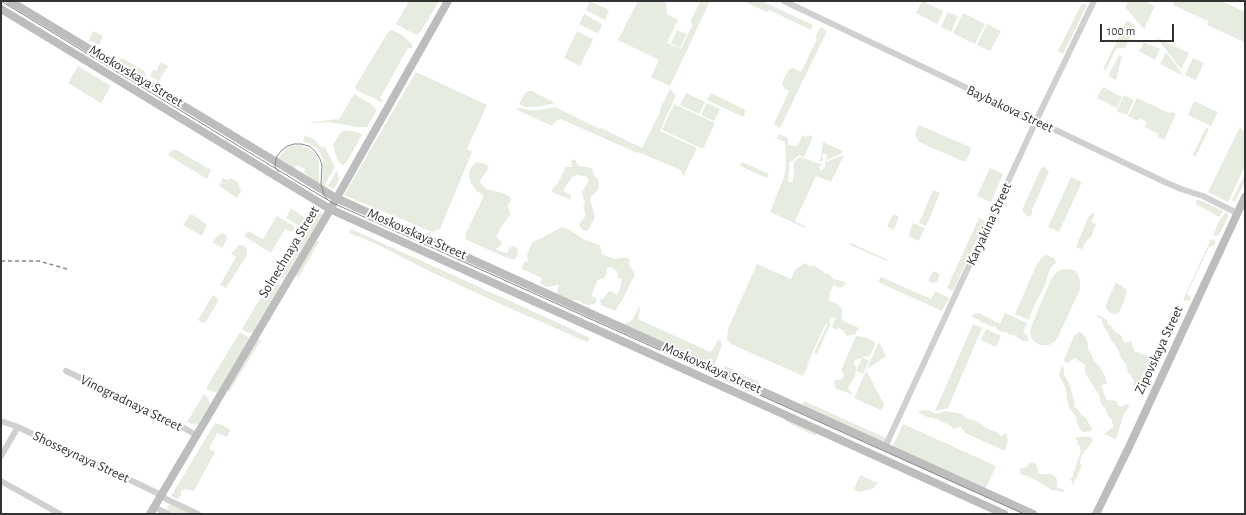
<!DOCTYPE html>
<style>
body{margin:0}
#map{position:relative;width:1246px;height:515px;overflow:hidden;background:#fff;font-family:"Alegreya Sans",sans-serif}
canvas{display:block}
.frame{position:absolute;inset:0;border:2px solid #333;pointer-events:none}
.scale{position:absolute;left:1100px;top:24px;width:74px;height:18px;box-sizing:border-box;border:2px solid #333;border-top:0;padding-left:5px;font-size:12px;line-height:14px;white-space:nowrap;color:#333;-webkit-text-stroke:3px #fff;paint-order:stroke}
</style>
<div id="map">
<canvas width="1246" height="515"></canvas>
<div class="frame"></div>
<div class="scale">100 m</div>
</div>
<script>
const g = document.querySelector('canvas').getContext('2d');
g.lineJoin = 'round';
function fillPath(path, color) { g.fillStyle = color; g.fill(path, 'evenodd'); }
const poly = rows => new Path2D(rows.map(r => 'M' + r).join(''));
function trace(path, color, width, dash) { g.strokeStyle = color; g.lineWidth = width; g.lineCap = dash ? 'butt' : 'round'; g.setLineDash(dash || []); g.stroke(path); }
function write(font, color, halo, rows, align = 'center') {
  g.font = font + ' "Alegreya Sans",sans-serif'; g.lineWidth = 4; g.setLineDash([]); g.textBaseline = 'middle'; g.strokeStyle = halo; g.fillStyle = color; for (const [text, x, y, turn = 0] of rows) {
    g.save(); g.translate(x, y); g.rotate((+turn || 0) * Math.PI / 180); g.textAlign = isNaN(turn) ? turn : align; if (halo) g.strokeText(text, 0, 0); g.fillText(text, 0, 0); g.restore();
  }
}
const green = poly([
 [409,1,439,1,421,31,416,35,396,24],
 [590,1,609,10,605,20,586,10],
 [638,1,666,1,667,14,678,20,663,51,667,43,681,49,693,24,690,22,700,1,710,1,670,86,651,77,659,60,618,40],
 [743,1,762,1,813,25,811,30,769,10,767,12],
 [922,1,943,11,937,24,916,13],
 [1128,1,1145,1,1155,6,1144,29,1125,7],
 [1175,1,1222,1,1245,12,1245,39,1244,42,1207,25,1208,21,1173,5],
 [1082,3,1087,5,1063,54,1058,51],
 [948,12,958,16,951,32,941,27],
 [963,13,985,24,975,44,953,33],
 [584,14,602,24,598,34,579,24],
 [1127,20,1136,26,1125,48,1120,48,1116,49,1106,70,1103,69],
 [987,24,1001,31,990,51,977,45],
 [820,27,827,31,780,128,774,124,789,91,784,88,782,83,789,69,793,68,801,72,817,39,815,38],
 [391,30,402,35,412,44,413,47,413,48,408,48,380,98,383,100,381,102,370,96,368,96,357,90,355,87,388,32],
 [677,30,687,34,680,48,671,43],
 [93,31,103,36,99,45,89,40],
 [577,31,593,39,580,66,564,58],
 [1156,37,1189,53,1181,69],
 [1144,42,1160,49,1155,60,1139,51],
 [1166,52,1184,76,1160,64],
 [1119,55,1122,56,1116,80,1108,76],
 [122,58,144,71,146,77,143,79,119,64,119,60],
 [1193,58,1204,63,1196,80,1185,75],
 [161,62,168,66,159,81,151,77,151,74,153,70,156,71],
 [78,66,111,86,101,103,68,83],
 [416,72,487,105,467,149,472,152,440,229,432,232,344,195],
 [1103,87,1122,97,1117,108,1097,98],
 [670,89,676,95,660,131,697,148,684,175,682,174,681,170,638,152,637,153,561,119,556,121,552,126,517,110,518,108,529,110,539,110,555,107,600,129,601,128,642,148,660,112,660,109],
 [530,91,532,91,555,103,537,107,525,107,519,104,526,92],
 [686,93,705,102,699,114,680,105],
 [711,93,746,110,743,117,707,100],
 [354,94,371,104,376,109,376,112,367,127,357,127,330,122,311,123,312,122,339,119],
 [1124,95,1134,100,1127,115,1117,111],
 [1137,98,1169,113,1170,111,1176,114,1164,140,1158,137,1159,134,1145,127,1147,122,1140,118,1138,121,1128,116],
 [1194,101,1218,112,1211,126,1188,115],
 [707,103,720,109,714,121,701,115],
 [674,104,715,123,703,149,662,130],
 [919,125,972,148,966,161,962,161,919,142,915,134],
 [1206,127,1209,129,1196,156,1193,155],
 [1240,127,1245,132,1245,166,1228,202,1208,192],
 [346,130,360,133,362,135,346,163,343,165,340,163,337,159,333,145,341,132],
 [779,134,788,138,788,144,794,146,795,145,797,146,803,135,807,137,808,135,813,137,804,157,799,155,792,161,790,161,788,182,793,182,794,162,800,157,820,164,823,163,819,167,820,170,822,170,825,168,825,162,844,155,831,182,816,176,795,221,806,227,805,228,770,212,785,174,786,162,785,142,777,139],
 [305,135,315,140,322,148,324,146,335,167,324,186,322,185,323,166,322,156,317,148,303,141],
 [823,142,842,151,841,154,825,161,827,157,827,155,826,154,823,154,822,157,824,160,820,162],
 [300,145,313,151,319,160,319,183,312,180,304,172,305,169,296,165,295,168,284,165,278,161,280,156,286,149,291,146],
 [175,149,211,170,207,179,168,155,171,151],
 [574,159,579,166,592,168,594,176,598,179,599,187,597,191,591,196,590,200,595,217,590,227,587,231,582,230,579,224,585,217,585,211,583,208,585,202,583,197,582,192,587,184,589,179,585,176,577,175,572,177,563,191,566,193,571,195,571,200,552,192,552,189,558,183,566,167,573,167,571,161],
 [479,162,486,164,489,168,479,182,482,184,486,189,503,193,510,197,511,201,507,206,511,214,502,225,496,237,501,241,502,244,498,248,496,248,497,250,507,253,509,248,514,246,517,248,518,254,515,260,505,257,465,239,466,233,482,200,483,195,477,191,471,183,469,176,470,169,474,164],
 [742,162,769,174,767,178,740,166],
 [1044,166,1049,172,1032,210,1032,214,1030,217,1027,216,1022,210,1041,168],
 [990,168,1003,174,991,202,977,196],
 [337,170,339,179,334,189,328,186],
 [1245,174,1245,181,1235,202,1232,200],
 [1071,177,1082,182,1059,232,1048,227],
 [223,178,227,180,231,178,238,182,241,191,237,198,219,186],
 [933,190,940,193,926,226,919,223],
 [1197,200,1202,201,1223,211,1219,217,1196,204],
 [313,207,321,212,322,215,320,219,285,277,282,279,278,279,275,274],
 [291,208,305,218,300,226,286,218],
 [1226,212,1229,215,1220,233,1218,236,1213,236,1220,219],
 [1092,213,1094,213,1095,215,1091,222,1096,224,1091,237,1086,241,1082,249,1076,248,1078,241,1083,230,1087,219],
 [893,214,899,217,894,229,887,227],
 [190,215,193,215,206,224,206,228,202,236,183,225],
 [277,216,295,227,292,232,285,229,271,253,244,236,248,231,263,239],
 [979,218,985,221,953,291,947,288],
 [913,223,925,228,919,241,908,236],
 [562,227,568,229,585,240,600,245,602,254,614,259,626,257,630,260,629,266,633,270,635,276,632,280,623,299,615,311,601,305,600,299,604,298,608,292,611,291,617,295,620,289,622,279,619,278,617,271,610,267,606,268,607,273,604,278,598,280,596,284,591,296,596,298,596,303,589,305,584,304,577,300,568,301,558,297,557,292,559,285,556,285,549,287,545,286,540,283,542,278,522,269,523,263,528,261,527,255,532,243],
 [351,229,565,326,590,338,587,342,507,307,429,271,374,243,349,233],
 [222,233,226,235,227,239,222,248,212,242,219,235],
 [1211,239,1215,241,1215,245,1209,247,1187,294,1191,297,1190,300,1188,301,1183,300],
 [317,240,319,242,298,278,296,275],
 [851,243,888,260,887,261,850,245],
 [239,245,243,245,247,249,247,255,226,288,220,285,236,257,231,254],
 [1046,255,1055,259,1056,263,1051,267,1044,287,1034,306,1029,320,1015,314,1036,266,1043,256],
 [805,263,810,266,813,265,823,271,824,274,829,274,833,279,846,282,844,286,840,288,834,285,830,292,829,301,838,304,842,309,842,319,845,322,859,328,855,334,847,336,844,331,839,328,837,330,832,327,836,317,832,318,828,322,831,323,817,354,814,353,828,323,825,325,807,365,808,366,803,376,731,344,727,339,728,329,757,264,791,279,795,270],
 [1062,269,1069,269,1076,271,1080,280,1080,289,1058,337,1054,342,1049,345,1040,345,1036,343,1032,339,1030,333,1031,327,1051,279,1057,272],
 [933,271,940,274,937,282,933,283,928,281],
 [881,277,931,299,935,291,949,298,942,311,878,282],
 [272,278,279,283,280,286,253,332,248,333,242,329],
 [1116,282,1127,290,1124,302,1119,313,1116,314,1110,313,1106,308,1106,304],
 [213,295,217,297,218,302,205,323,203,323,198,320],
 [639,306,640,310,638,319,710,352,714,348,718,339,721,342,722,345,714,367,624,325,627,322,628,323,633,319],
 [979,313,1000,324,1005,313,1027,323,1023,333,1027,335,1029,341,1023,341,1014,335,1008,334,1007,332,1003,332,998,330,995,326,991,327,990,325,988,325,985,323,980,322,980,320,973,318,971,315],
 [1097,315,1099,315,1108,321,1108,324,1112,327,1115,332,1122,336,1123,341,1126,343,1131,341,1135,352,1140,353,1151,358,1147,366,1138,386,1135,386,1133,385,1134,381,1131,376,1131,375,1128,372,1126,364,1121,358,1118,349,1109,337,1109,334,1103,325,1101,318,1098,317],
 [973,324,982,328,948,408,935,411],
 [986,329,1001,336,996,347,981,340],
 [240,332,248,337,249,340,218,391,215,392,210,391,206,388],
 [1078,332,1081,332,1086,338,1088,344,1088,350,1092,355,1094,361,1100,367,1105,377,1107,384,1103,384,1103,385,1101,386,1107,400,1117,401,1118,405,1122,407,1126,404,1128,404,1129,407,1127,410,1124,413,1116,439,1104,434,1114,426,1112,422,1112,419,1109,417,1106,411,1106,408,1103,407,1101,403,1099,395,1085,373,1085,365,1075,358,1068,363,1066,363,1064,361,1065,357,1074,336],
 [856,336,865,337,875,342,874,348,869,356,862,357,869,361,863,374,856,371,862,358,855,360,854,363,856,368,855,377,848,387,849,390,853,394,852,395,846,392,836,389,834,384,835,380,840,380,842,379,844,375,841,370],
 [257,340,261,340,229,392,227,391],
 [879,342,886,356,866,370,884,404,883,408,880,410,854,398],
 [1063,365,1064,371,1064,375,1069,383,1075,404,1074,406,1079,411,1080,414,1086,418,1092,429,1091,431,1083,432,1080,430,1079,426,1077,424,1076,417,1070,409,1067,400,1066,390,1061,378,1059,377,1060,370],
 [725,366,757,381,760,384,759,388,722,370],
 [204,394,208,398,210,404,198,424,195,425,187,422],
 [804,401,886,438,883,444,801,407],
 [928,410,936,414,945,411,962,414,967,419,975,420,990,430,992,430,993,431,997,432,1001,437,1004,434,1006,434,1008,440,1005,451,965,433,961,427,958,427,954,429,950,425,942,422,937,419,927,417,917,411],
 [785,419,817,433,815,436,785,421],
 [215,423,222,425,231,430,227,437,217,433,209,449,215,452,194,491,186,489,181,491,181,496,177,499,171,496],
 [903,424,996,466,985,490,892,448],
 [1076,437,1091,437,1093,440,1092,443,1085,451,1081,457,1080,463,1082,466,1073,485,1071,480,1070,479,1073,476,1073,472,1076,469,1075,467,1081,451,1080,449,1080,446,1077,444,1078,441,1076,440],
 [1030,463,1034,463,1037,465,1038,473,1040,474,1051,474,1054,476,1057,479,1057,487,1064,490,1064,492,1052,490,1034,479,1020,474,1020,469,1026,467],
 [860,475,878,483,873,488,860,492,854,489],
 [172,504,193,514,174,514,168,511,167,506]
]);
const street = poly([
 [784,1,1167,183,1181,189,1203,196,1237,213],
 [66,371,184,428,196,435],
 [1,421,18,427,151,490,161,495,166,499,198,514],
 [885,447,1036,121,1094,1],
 [1,456,18,427],
 [1,481,60,514],
 [154,507,168,514]
]);
const secondary = poly([
 [10,1,336,198,1033,514],
 [1,9,330,209,1004,514],
 [150,514,327,215,448,1],
 [1096,514,1129,447,1245,197]
]);
const tram = poly([
 [1,1,301,184,333,203,1024,514],
 [279,172,275,167,275,164,277,156,282,150,288,146,294,144,301,144,309,146,315,151,320,159,322,165,321,184,324,195,328,200]
]);
const rail = poly([
 [1,261,39,261,67,269]
]);
const streetNames = [
 ["Moskovskaya Street",136,76,31],
 ["Baybakova Street",1010,109,25],
 ["Karyakina Street",989,224,-65],
 ["Moskovskaya Street",417,234,24],
 ["Solnechnaya Street",289,252,-59],
 ["Zipovskaya Street",1159,350,-65],
 ["Moskovskaya Street",712,368,24],
 ["Vinogradnaya Street",131,403,26],
 ["Shosseynaya Street",81,457,25]
];
fillPath(green, '#e6ecdf');
trace(street, '#d0d0d0', 6);
trace(secondary, '#bdbdbd', 8);
trace(tram, '#888', 1);
trace(rail, '#888', 1.5, [4, 3]);
write('14px', '#333', '#fff', streetNames);
</script>
